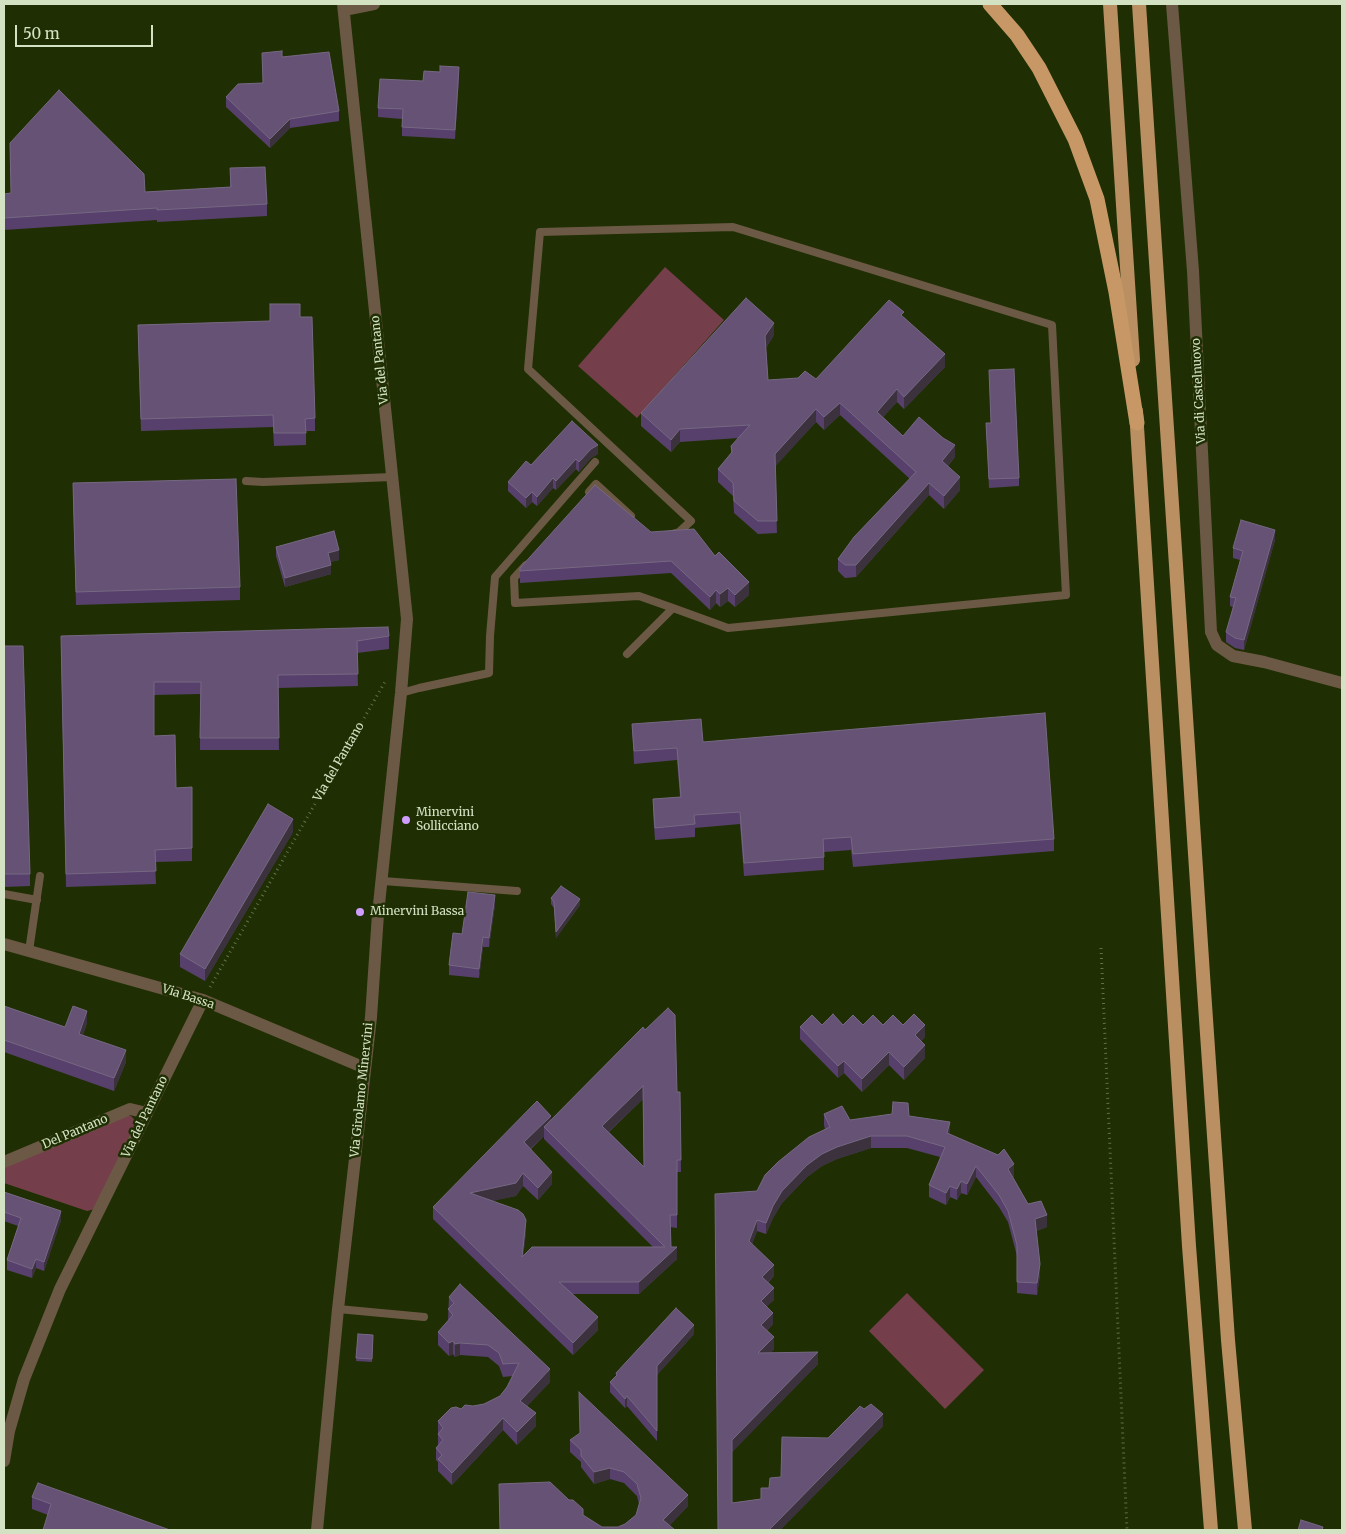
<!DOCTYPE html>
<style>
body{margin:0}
#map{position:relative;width:1346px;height:1534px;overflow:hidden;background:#1f2f03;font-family:Merriweather,serif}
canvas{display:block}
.frame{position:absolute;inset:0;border:5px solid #d4e2c4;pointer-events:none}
.scale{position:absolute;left:15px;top:25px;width:138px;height:22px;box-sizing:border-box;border:2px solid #d4e2c4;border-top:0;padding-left:6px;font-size:15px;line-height:18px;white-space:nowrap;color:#d4e2c4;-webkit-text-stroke:4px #1f2f03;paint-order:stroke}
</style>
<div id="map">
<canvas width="1346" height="1534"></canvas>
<div class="frame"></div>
<div class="scale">50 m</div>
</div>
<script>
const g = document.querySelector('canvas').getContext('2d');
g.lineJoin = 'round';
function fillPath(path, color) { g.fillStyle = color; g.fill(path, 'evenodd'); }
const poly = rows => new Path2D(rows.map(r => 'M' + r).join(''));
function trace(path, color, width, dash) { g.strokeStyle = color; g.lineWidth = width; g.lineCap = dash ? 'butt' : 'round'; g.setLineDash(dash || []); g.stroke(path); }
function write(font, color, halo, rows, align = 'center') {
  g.font = font + ' Merriweather,serif'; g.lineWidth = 5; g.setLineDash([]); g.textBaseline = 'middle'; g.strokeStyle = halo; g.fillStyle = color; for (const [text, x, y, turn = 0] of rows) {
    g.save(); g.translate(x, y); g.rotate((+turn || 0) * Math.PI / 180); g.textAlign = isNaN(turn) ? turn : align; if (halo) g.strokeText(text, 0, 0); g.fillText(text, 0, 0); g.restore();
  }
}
const green = poly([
 [665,267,724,320,637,418,578,366],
 [124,1116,131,1116,136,1121,95,1209,87,1211,4,1183,4,1167],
 [907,1293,984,1370,945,1409,869,1331]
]);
const path = poly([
 [1101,948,1127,1530],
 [210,987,386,680]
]);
const service = poly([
 [246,481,263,482,392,477],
 [589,492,596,484,631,516],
 [672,534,679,532,691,521,528,369,540,232,733,227,1052,325,1066,595,728,628,673,608],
 [526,565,514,578,515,603,639,596,673,608,627,654],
 [401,693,419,688,489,673,490,636,495,577,595,462],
 [383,881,517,891],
 [4,894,37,900],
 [29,951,40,876],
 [338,1309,424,1317]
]);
const minor = poly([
 [1172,4,1193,271,1211,632,1217,645,1233,656,1264,662,1342,683],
 [344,10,374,4],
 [4,944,203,1000,365,1068],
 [4,1162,130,1109,147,1113],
 [4,1461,9,1431,24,1379,60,1289,203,1000],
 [317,1530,338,1309,371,1017,378,914,401,693,407,619,343,4]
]);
const trunk = poly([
 [1110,4,1133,360],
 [1139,4,1204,990,1228,1340,1245,1530],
 [1136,411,1189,1246,1211,1530]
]);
const motorway = poly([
 [990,4,1017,35,1039,68,1075,139,1097,199,1116,292,1137,423]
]);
const wall = poly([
 [282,56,339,111,339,121,290,128,270,148,226,107,226,97,263,83],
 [459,77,455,139,402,136,402,119,378,117,378,108,423,81],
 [10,143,145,192,230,187,230,168,267,204,267,216,157,222,157,220,4,230,4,194,11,193],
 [300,317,315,418,315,431,306,431,306,445,274,446,273,427,141,431,138,337],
 [904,317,945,367,904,409,897,402,883,417,903,436,955,457,948,466,960,490,944,509,929,495,856,577,845,578,838,571,838,559,910,479,840,415,824,430,816,422,775,466,777,533,758,534,734,513,733,496,718,482,718,469,731,454,731,446,739,438,680,442,671,452,641,426,641,413,774,335,766,348,768,380,816,379],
 [986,423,1019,478,1019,486,989,488],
 [598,454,591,458,579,472,576,469,556,490,553,488,537,506,532,502,526,508,508,491,508,482,531,465],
 [73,496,240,587,240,600,76,605],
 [651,532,715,556,749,595,735,607,728,601,720,607,716,603,710,610,671,573,520,583,520,568],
 [1275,540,1244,650,1235,648,1226,642,1226,632,1233,607,1230,606,1230,597,1240,560,1233,558,1233,548],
 [276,547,339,560,330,562,331,574,285,587,276,556],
 [389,636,389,649,357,653,358,686,278,688,279,750,200,750,200,694,154,695,154,736,176,788,192,787,192,861,155,862,156,884,66,887,61,649],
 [4,646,30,874,30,886,4,887],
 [632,724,703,742,1054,839,1054,851,853,867,851,850,824,852,824,870,744,876,740,824,695,828,695,837,655,840,653,812,653,799,680,797,677,760,634,764],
 [293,832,205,981,180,967,180,954],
 [551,898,580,905,556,938,554,908,551,904],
 [495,905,489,947,483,947,479,978,449,975,449,965,462,934],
 [4,1006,65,1027,87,1023,83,1035,126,1062,114,1091,4,1052],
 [822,1025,903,1025,925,1037,921,1041,925,1058,904,1080,889,1065,862,1092,844,1073,838,1078,800,1039,800,1027],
 [643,1027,677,1092,680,1092,681,1172,677,1172,677,1228,670,1227,671,1247,677,1259,639,1294,572,1294,598,1330,573,1355,433,1219,433,1207,551,1120],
 [643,1099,644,1167,609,1132],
 [544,1136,544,1139,653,1247,523,1256,526,1232,491,1201,516,1196,523,1186,538,1200,552,1184,531,1149],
 [824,1114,850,1120,909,1116,950,1133,950,1135,1014,1176,1013,1177,1028,1204,1047,1227,1036,1231,1040,1275,1037,1295,1017,1293,1017,1256,1008,1222,999,1207,976,1177,967,1195,961,1193,957,1200,950,1197,946,1205,929,1197,929,1185,940,1157,907,1148,871,1148,837,1159,822,1166,807,1177,782,1203,773,1218,766,1234,757,1231,752,1244,774,1276,768,1283,774,1300,767,1306,773,1324,767,1331,774,1349,770,1353,818,1364,732,1452,732,1503,761,1499,769,1488,781,1477,828,1438,883,1426,780,1530,718,1530,757,1191,825,1129,824,1125],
 [4,1192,61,1220,44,1271,36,1268,32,1278,7,1270,7,1260,18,1226,4,1221],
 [449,1297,550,1382,527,1406,536,1426,517,1445,503,1430,452,1485,438,1471,438,1462,436,1460,436,1448,438,1446,438,1421,461,1409,484,1404,500,1396,507,1387,513,1376,503,1377,499,1366,488,1357,460,1355,455,1357,453,1354,449,1356,438,1345,438,1332,448,1321],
 [358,1334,373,1335,372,1362,356,1361],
 [694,1334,657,1375,657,1441,627,1406,625,1408,610,1392,610,1382,616,1376,616,1373],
 [570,1440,688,1506,669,1526,675,1530,500,1530,583,1515,602,1527,618,1527,625,1524,636,1515,639,1504,637,1496,624,1483,610,1479,594,1484,581,1467,581,1462,570,1452],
 [32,1497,170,1530,48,1515,32,1509]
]);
const shadedWall = poly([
 [459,67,459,77,455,139,455,130],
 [290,119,290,128,270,148,270,139],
 [774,323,774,335,765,349,765,336],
 [945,354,945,367,904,409,904,397],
 [897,389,897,402,877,424,877,412],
 [840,403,840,415,824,430,824,417],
 [816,409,816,422,775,467,775,454],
 [680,429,680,442,671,452,671,440],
 [598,445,598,454,591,458,579,472,579,462,591,449],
 [955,445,955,457,942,473,942,461],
 [576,459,576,469,556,490,556,481],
 [960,477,960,490,944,509,944,496],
 [553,478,553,488,537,506,537,497],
 [929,483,929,495,856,577,856,565],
 [532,492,532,502,526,508,526,498],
 [1275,530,1275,540,1244,650,1244,640],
 [339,550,339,560,328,563,328,553],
 [331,565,331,574,285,587,285,578],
 [749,582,749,595,735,607,735,595],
 [728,588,728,601,720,607,720,594],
 [716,590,716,603,710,610,710,597],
 [293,819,293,832,205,981,205,969],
 [495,895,495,905,489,947,489,938],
 [580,899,580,905,556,938,556,932],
 [483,937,483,947,479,978,479,969],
 [87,1011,87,1023,79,1046,79,1034],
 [925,1025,925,1037,915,1047,915,1035],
 [925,1045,925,1058,904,1080,904,1067],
 [126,1050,126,1062,114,1091,114,1078],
 [889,1052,889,1065,862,1092,862,1079],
 [844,1061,844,1073,838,1078,838,1066],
 [643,1086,643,1099,602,1138,602,1126],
 [551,1116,551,1129,544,1127,544,1136,524,1154,524,1142],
 [950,1122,950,1133,947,1145,947,1133],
 [871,1136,871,1148,837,1159,822,1166,807,1177,782,1203,773,1218,766,1234,766,1223,773,1206,782,1191,807,1165,822,1154,837,1147],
 [1014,1164,1014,1176,1008,1181,1008,1169],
 [976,1166,976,1177,967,1195,967,1184],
 [552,1172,552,1184,538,1200,538,1188],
 [523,1173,523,1186,516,1196,470,1206,470,1193],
 [961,1181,961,1193,957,1200,957,1189],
 [950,1186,950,1197,946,1205,946,1193],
 [61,1211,61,1220,44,1271,44,1262],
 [1047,1215,1047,1227,1035,1231,1035,1219],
 [526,1220,526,1232,522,1269,522,1257],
 [757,1220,757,1231,749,1252,749,1241],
 [677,1247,677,1259,639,1294,639,1282],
 [36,1259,36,1268,32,1278,32,1269],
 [1040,1264,1040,1275,1037,1295,1037,1283],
 [774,1265,774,1276,762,1288,762,1277],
 [774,1288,774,1300,761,1312,761,1301],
 [773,1313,773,1324,761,1337,761,1325],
 [598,1317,598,1330,573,1355,573,1343],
 [694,1325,694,1334,657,1375,657,1441,657,1366],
 [774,1337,774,1349,758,1365,758,1353],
 [453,1341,453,1354,449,1356,449,1343],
 [460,1343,460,1355,455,1357,455,1344],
 [818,1352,818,1364,732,1452,732,1440],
 [550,1369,550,1382,520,1414,520,1401],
 [627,1396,627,1406,625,1408,625,1399],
 [536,1413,536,1426,517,1445,517,1432],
 [883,1414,883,1426,780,1530,769,1530],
 [503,1418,503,1430,452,1485,452,1473],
 [610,1468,610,1479,594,1484,594,1472],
 [688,1495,688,1506,665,1530,663,1520]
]);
const building = poly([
 [282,51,282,57,329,52,339,111,290,119,270,139,226,97,238,84,263,83,262,53,282,51],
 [440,66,459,67,455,130,402,127,403,109,378,108,380,79,423,81,424,71,440,72,440,66],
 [59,90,144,174,145,192,231,187,230,168,265,167,267,204,157,210,157,208,4,218,4,194,11,193,10,143,59,90],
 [746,298,774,323,765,336,768,380,798,378,805,371,816,379,889,300,904,312,901,315,945,354,904,397,897,389,877,412,903,436,919,417,943,438,955,445,942,461,960,477,944,496,929,483,856,565,845,565,838,559,854,537,916,472,840,403,824,417,816,409,775,454,777,521,758,521,734,501,733,483,718,469,732,452,731,446,750,425,680,429,671,440,641,413,746,298],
 [270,304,300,304,300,317,312,317,315,418,305,419,306,433,274,433,273,415,141,419,138,325,270,321,270,304],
 [1014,369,1019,478,989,479,986,423,991,423,989,370,1014,369],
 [572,421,598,445,591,449,579,462,576,459,556,481,553,478,537,497,532,492,526,498,508,482,526,461,531,465,572,421],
 [236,479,240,587,76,592,73,483,236,479],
 [595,485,651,532,694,529,715,556,719,552,749,582,735,595,728,588,720,594,716,590,710,597,671,561,520,571,520,568,595,485],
 [1241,520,1275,530,1244,640,1235,638,1226,632,1236,598,1230,597,1243,551,1233,548,1241,520],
 [334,531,339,550,328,553,331,565,285,578,276,547,334,531],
 [388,627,389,636,357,641,358,674,278,675,279,738,200,738,201,682,154,682,154,736,175,735,176,788,192,787,192,848,155,850,156,871,66,874,61,636,388,627],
 [4,646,23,646,30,874,4,874,4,646],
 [1045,713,1054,839,853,854,851,837,823,839,824,857,744,863,740,812,694,815,695,824,655,828,653,799,681,797,677,748,634,751,632,724,701,719,703,742,1045,713],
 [268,804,293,819,205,969,180,954,268,804],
 [561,886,580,899,556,932,554,902,551,898,561,886],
 [468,892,495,895,489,938,483,937,479,969,449,965,453,933,462,934,468,892],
 [4,1006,65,1027,73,1006,87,1011,79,1034,126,1050,114,1078,4,1040,4,1006],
 [668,1008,675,1015,677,1092,680,1092,681,1160,677,1160,677,1215,670,1215,671,1247,677,1247,639,1282,559,1282,598,1317,573,1343,433,1207,537,1101,551,1116,524,1142,552,1172,538,1188,523,1173,516,1183,470,1193,518,1210,523,1214,526,1220,522,1257,532,1247,665,1247,544,1127,643,1027,645,1030,668,1008],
 [643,1086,644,1167,602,1126,643,1086],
 [833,1014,843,1025,853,1015,863,1025,873,1015,883,1025,893,1015,903,1025,914,1014,925,1025,915,1035,925,1045,904,1067,889,1052,862,1079,844,1061,838,1066,800,1027,812,1015,822,1025,833,1014],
 [893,1102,908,1103,909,1116,950,1122,947,1133,998,1155,1004,1149,1014,1164,1008,1169,1028,1204,1041,1201,1047,1215,1035,1219,1040,1264,1037,1283,1017,1282,1017,1245,1008,1211,999,1195,976,1166,967,1184,961,1181,957,1189,950,1186,946,1193,929,1185,945,1147,907,1136,871,1136,837,1147,822,1154,807,1165,782,1191,773,1206,766,1223,757,1220,749,1241,774,1265,762,1277,774,1288,761,1301,773,1313,761,1325,774,1337,758,1353,818,1352,732,1440,732,1503,761,1499,761,1488,769,1488,770,1478,781,1477,782,1437,828,1438,860,1406,864,1409,871,1404,883,1414,769,1530,718,1530,715,1194,757,1191,765,1175,778,1162,809,1137,830,1127,824,1114,842,1106,850,1120,892,1114,893,1102],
 [4,1192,61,1211,44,1262,36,1259,32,1269,7,1260,21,1218,4,1212,4,1192],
 [460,1284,550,1369,520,1401,536,1413,517,1432,503,1418,452,1473,438,1459,442,1455,436,1448,443,1440,438,1434,443,1428,438,1421,451,1408,456,1407,461,1409,465,1405,473,1406,484,1404,500,1396,507,1387,519,1363,503,1364,499,1353,488,1345,460,1343,455,1344,453,1341,449,1343,438,1332,453,1315,448,1309,454,1303,449,1297,460,1284],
 [676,1308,694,1325,657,1366,657,1431,627,1396,625,1399,610,1382,617,1375,616,1373,676,1308],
 [358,1334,373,1335,372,1359,356,1358,358,1334],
 [579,1392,688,1495,663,1520,675,1530,500,1530,499,1484,550,1482,569,1500,573,1500,583,1509,583,1515,602,1527,618,1527,625,1524,636,1515,641,1498,637,1484,624,1472,610,1468,594,1472,581,1456,581,1450,570,1440,580,1433,579,1392],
 [38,1483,170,1530,43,1530,51,1504,32,1497,38,1483],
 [1301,1520,1323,1527,1322,1530,1298,1530,1301,1520]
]);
const markers = [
 [406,820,5,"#d09dfe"],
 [360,912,5,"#d09dfe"]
];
const streetNames = [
 ["Via del Pantano",380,360,-96],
 ["Via di Castelnuovo",1199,391,-93],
 ["Via del Pantano",339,762,-60],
 ["Via Bassa",188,997,18],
 ["Via Girolamo Minervini",362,1090,-84],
 ["Via del Pantano",145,1117,-64],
 ["Del Pantano",75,1132,-23]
];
const poiNames = [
 ["Minervini",416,813],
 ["Sollicciano",416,827],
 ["Minervini Bassa",370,912]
];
fillPath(green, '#743f4a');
trace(path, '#62714a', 3, [1, 4]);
trace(service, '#6c5945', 8);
trace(minor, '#6c5945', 12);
trace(trunk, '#ba8f62', 14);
trace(motorway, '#c79866', 15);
fillPath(wall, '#57406c');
fillPath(shadedWall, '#3b323e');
fillPath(building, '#655275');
trace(building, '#766882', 1);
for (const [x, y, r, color] of markers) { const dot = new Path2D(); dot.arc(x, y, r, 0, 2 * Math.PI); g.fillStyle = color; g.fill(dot); trace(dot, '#1f2f03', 2); }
write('12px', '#d4e2c4', '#1f2f03', streetNames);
write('12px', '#d4e2c4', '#1f2f03', poiNames, 'left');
</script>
